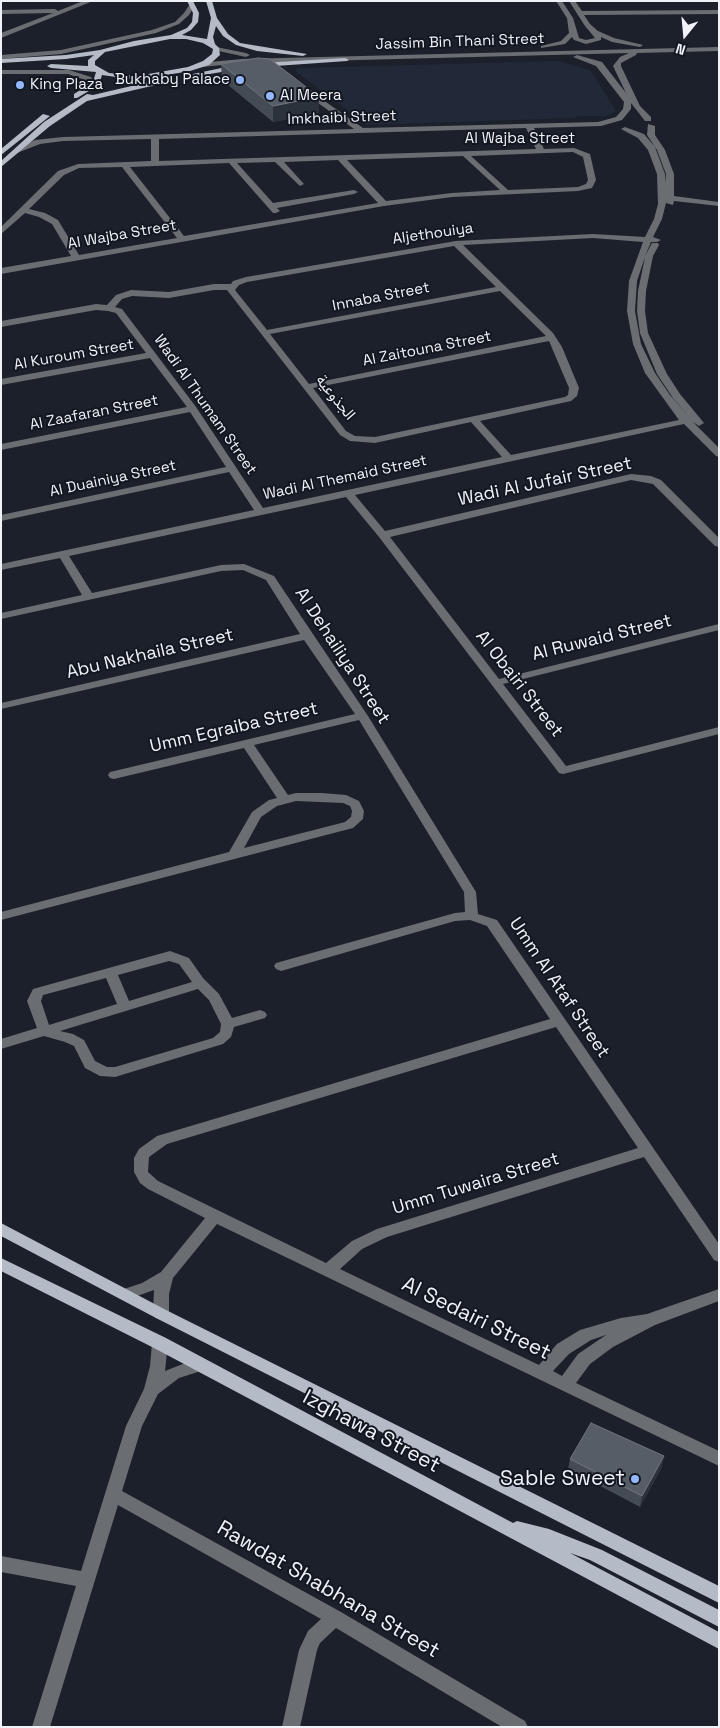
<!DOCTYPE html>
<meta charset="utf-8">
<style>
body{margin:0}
#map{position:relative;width:720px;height:1728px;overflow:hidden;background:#1b202a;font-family:"Space Grotesk",sans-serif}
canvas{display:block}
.frame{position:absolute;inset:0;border:2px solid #eff2f9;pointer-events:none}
.north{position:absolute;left:660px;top:10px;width:50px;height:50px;-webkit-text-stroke:4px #121720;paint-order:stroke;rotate:197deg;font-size:14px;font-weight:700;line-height:20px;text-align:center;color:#eff2f9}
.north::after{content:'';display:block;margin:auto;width:18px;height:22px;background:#eff2f9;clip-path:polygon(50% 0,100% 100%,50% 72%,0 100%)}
</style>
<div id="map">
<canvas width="720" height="1728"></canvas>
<div class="frame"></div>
<div class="north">N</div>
</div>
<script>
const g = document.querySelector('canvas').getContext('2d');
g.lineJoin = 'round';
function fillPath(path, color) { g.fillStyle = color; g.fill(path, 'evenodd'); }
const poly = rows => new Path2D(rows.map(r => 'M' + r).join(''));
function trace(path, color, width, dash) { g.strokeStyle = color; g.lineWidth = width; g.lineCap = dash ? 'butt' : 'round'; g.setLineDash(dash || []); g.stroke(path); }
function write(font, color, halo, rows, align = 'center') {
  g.font = font + ' "Space Grotesk","Noto Sans Arabic",sans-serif'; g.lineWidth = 4; g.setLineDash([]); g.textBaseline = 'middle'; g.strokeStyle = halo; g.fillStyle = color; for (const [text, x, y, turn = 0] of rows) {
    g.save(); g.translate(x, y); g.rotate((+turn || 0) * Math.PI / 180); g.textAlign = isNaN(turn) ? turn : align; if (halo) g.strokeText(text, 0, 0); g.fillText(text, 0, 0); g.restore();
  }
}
const built = poly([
 [559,61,590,70,616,111,606,116,579,116,574,118,367,125,295,71,298,68]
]);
const minor = poly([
 [83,1,93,1,1,38,1,33,53,13,1,14,1,10,55,9,58,11,83,1],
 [556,1,562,1,573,18,579,38,586,40,595,38,585,26,569,1,575,1,582,11,719,10,719,14,584,15,590,24,598,31,614,38,643,45,640,47,612,42,601,37,601,40,586,44,574,40,572,37,565,44,541,48,541,46,561,41,569,33,567,18,556,1],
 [190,4,195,5,189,15,179,24,156,33,61,54,1,59,1,55,61,50,152,30,175,22,184,13,190,4],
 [216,47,246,53,250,55,246,57,214,50,214,48,216,47],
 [719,47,719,51,637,53,636,55,621,63,621,66,640,106,651,117,651,121,645,121,631,103,631,109,622,120,601,126,534,128,544,149,574,148,590,154,596,180,592,188,578,191,452,197,384,206,1,274,1,268,71,256,52,224,39,217,25,213,1,234,1,227,58,171,78,164,151,161,151,139,63,141,40,144,17,153,13,151,35,140,63,137,354,129,303,92,303,88,306,88,363,128,598,122,616,117,623,109,624,102,596,66,573,57,577,55,602,62,626,93,613,66,620,57,629,53,242,63,202,67,199,67,199,63,242,59,719,47],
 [526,128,536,149,159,161,159,139,526,128],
 [573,152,583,157,588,180,586,184,578,187,508,190,471,156,573,152],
 [463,156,500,190,452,193,386,201,347,160,463,156],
 [338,160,378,203,184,236,130,167,229,163,273,213,276,213,280,211,277,208,354,194,358,192,354,190,273,203,237,163,275,162,300,186,304,184,284,162,338,160],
 [122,167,177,238,79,255,58,220,45,213,29,209,64,175,79,168,122,167],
 [1,70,69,70,91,77,96,87,89,89,85,80,68,74,1,74,1,70],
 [648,124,655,126,655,135,665,150,674,174,674,196,719,202,719,206,674,201,673,205,666,203,662,219,653,237,661,240,657,242,651,242,645,256,652,243,658,243,659,245,653,256,646,291,645,311,648,333,667,374,680,394,704,423,699,426,693,422,719,448,719,457,716,456,684,424,355,495,385,531,631,474,651,476,661,480,719,538,719,547,715,546,653,484,631,480,390,537,499,679,719,624,719,630,503,684,566,766,719,727,719,734,563,774,559,773,379,537,346,497,69,556,92,593,221,565,244,564,274,576,368,716,476,892,478,914,497,920,719,1244,719,1262,714,1260,644,1157,387,1237,362,1249,340,1269,539,1365,557,1344,580,1330,621,1318,647,1314,719,1289,719,1301,655,1325,613,1347,590,1364,576,1383,719,1451,719,1466,217,1224,173,1278,169,1294,169,1314,166,1318,161,1320,156,1318,153,1314,154,1290,126,1300,121,1298,118,1294,121,1290,142,1283,161,1272,205,1218,148,1189,140,1183,134,1172,134,1158,139,1149,157,1136,550,1019,487,926,470,920,455,921,281,971,276,969,274,966,276,963,455,913,465,912,464,892,359,720,254,745,288,795,296,793,322,793,346,795,359,801,364,811,363,819,353,828,1,920,1,912,229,852,252,812,269,800,277,798,244,748,114,779,110,778,108,775,110,772,355,714,304,640,1,709,1,703,300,634,266,580,243,570,221,571,1,619,1,613,82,595,60,558,1,570,1,564,254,510,229,472,1,521,1,515,226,467,190,412,1,450,1,444,187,407,150,358,1,385,1,379,146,353,116,313,108,311,96,310,1,327,1,321,96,304,107,305,116,295,131,290,169,292,214,284,231,284,233,281,246,277,456,241,593,234,645,237,654,219,658,204,657,174,648,150,638,138,621,129,625,127,644,134,655,147,665,174,666,183,666,174,657,150,647,135,648,124],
 [593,238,643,242,629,281,627,311,633,344,645,373,679,420,511,455,480,421,571,401,577,396,579,388,562,347,553,333,463,245,593,238],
 [454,246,496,287,267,330,235,290,239,285,247,282,454,246],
 [645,257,638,291,637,311,640,333,657,374,673,398,689,417,670,395,655,373,641,344,635,311,637,281,645,257],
 [214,290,227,290,340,435,350,441,375,443,471,422,502,457,263,508,196,407,122,309,115,307,122,299,132,296,169,298,214,290],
 [500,291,546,336,309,384,270,334,500,291],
 [549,341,569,388,568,395,565,397,375,437,355,436,346,431,313,388,549,341],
 [296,801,343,803,350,806,352,811,351,817,345,822,244,848,261,817,277,806,296,801],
 [556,1027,638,1148,377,1229,352,1241,326,1263,158,1181,148,1172,149,1157,167,1144,556,1027],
 [606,1335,578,1354,562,1376,553,1371,569,1354,591,1340,606,1335],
 [170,951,189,958,203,978,219,994,232,1018,260,1010,265,1012,267,1015,265,1018,234,1027,231,1037,223,1044,115,1077,100,1076,85,1068,74,1046,65,1042,44,1036,1,1049,1,1039,37,1028,27,1001,33,989,170,951],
 [169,961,179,964,192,982,129,1001,118,975,169,961],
 [106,978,117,1004,49,1025,41,1001,43,995,106,978],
 [198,989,209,1000,221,1024,220,1032,213,1038,115,1067,107,1067,95,1061,84,1040,73,1034,60,1031,198,989],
 [160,1337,166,1338,168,1343,165,1371,198,1358,204,1360,206,1365,204,1370,179,1378,158,1394,142,1426,122,1491,341,1612,525,1721,528,1727,502,1727,336,1628,320,1643,317,1650,300,1727,282,1727,299,1650,308,1631,321,1619,118,1505,50,1727,32,1727,76,1586,1,1572,1,1556,81,1571,126,1426,144,1389,150,1366,152,1343,154,1338,160,1337]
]);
const major = poly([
 [187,1,193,1,199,13,198,22,191,30,182,35,207,39,211,18,206,1,212,1,217,18,228,34,240,43,307,54,303,56,257,51,236,45,223,36,216,26,213,37,215,44,219,48,220,55,209,65,190,71,137,80,102,75,99,85,77,98,74,98,74,94,93,82,96,72,51,68,47,66,51,64,88,66,88,60,94,55,66,59,1,63,1,59,66,55,100,50,134,41,171,35,187,28,192,22,193,13,187,1],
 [170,39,186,39,203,43,213,49,212,54,203,61,188,67,137,76,109,73,95,65,95,61,105,52,170,39],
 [345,58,349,60,347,61,261,67,257,65,261,63,345,58],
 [236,65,239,65,239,69,192,77,188,75,236,65],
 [153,81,156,81,156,85,87,101,50,126,1,167,1,161,44,122,87,94,93,95,153,81],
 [43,114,50,116,1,155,1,149,43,114],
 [1,1223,166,1310,719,1586,719,1603,156,1318,1,1236,1,1223],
 [1,1258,166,1338,513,1523,517,1521,549,1529,602,1550,719,1610,719,1627,590,1560,570,1553,719,1632,719,1649,154,1348,1,1271,1,1258]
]);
const wall = poly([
 [221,64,319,97,319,113,273,122,222,80],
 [570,1459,662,1467,640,1507,568,1469]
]);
const shadedWall = poly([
 [319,97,319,113,273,122,273,106],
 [664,1456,662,1467,640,1507,642,1496]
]);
const building = poly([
 [258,58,270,59,319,97,273,106,221,64,258,58],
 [591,1423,664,1456,642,1496,570,1459,591,1423]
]);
const markers = [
 [240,80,5,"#94b7fd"],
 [20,85,5,"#94b7fd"],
 [270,96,5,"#94b7fd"],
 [635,1479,5,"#94b7fd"]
];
const farStreetnames = [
 ["Jassim Bin Thani Street",460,42,-2],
 ["Imkhaibi Street",342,118,-2],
 ["Al Wajba Street",520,139],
 ["Aljethouiya",433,234,-8],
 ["Al Wajba Street",122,235,-10],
 ["Innaba Street",381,297,-11],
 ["Al Zaitouna Street",427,349,-11],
 ["Al Kuroum Street",74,355,-10],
 ["الجذوعية",335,398,51],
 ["Wadi Al Thumam Street",205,405,55],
 ["Al Zaafaran Street",94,413,-11],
 ["Wadi Al Themaid Street",345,478,-12],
 ["Al Duainiya Street",113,479,-12]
];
const farPoinames = [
 ["Bukhaby Palace",230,80,"right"],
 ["King Plaza",30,85],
 ["Al Meera",280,96]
];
const streetNames = [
 ["Wadi Al Jufair Street",545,482,-12],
 ["Al Ruwaid Street",602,638,-14],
 ["Abu Nakhaila Street",150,654,-13],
 ["Al Dehailiya Street",342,656,57],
 ["Al Obairi Street",519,684,52],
 ["Umm Egraiba Street",234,728,-13],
 ["Umm Al Ataf Street",559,988,56],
 ["Umm Tuwaira Street",476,1184,-17]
];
const nearStreetnames = [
 ["Al Sedairi Street",476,1319,26],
 ["Izghawa Street",371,1432,28],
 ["Rawdat Shabhana Street",328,1590,30]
];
const nearPoinames = [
 ["Sable Sweet",625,1479]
];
fillPath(built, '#212938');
fillPath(minor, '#6a6d72');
fillPath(major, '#b5bbc6');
fillPath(wall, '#454b54');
fillPath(shadedWall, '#2c323c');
fillPath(building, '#575d66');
trace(building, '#6f747d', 1);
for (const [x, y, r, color] of markers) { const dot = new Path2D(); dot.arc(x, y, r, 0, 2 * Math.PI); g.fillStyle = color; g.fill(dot); trace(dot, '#121720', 2); }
write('15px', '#eff2f9', '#121720', farStreetnames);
write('15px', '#eff2f9', '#121720', farPoinames, 'left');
write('18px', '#eff2f9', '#121720', streetNames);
write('21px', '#eff2f9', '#121720', nearStreetnames);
write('21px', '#eff2f9', '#121720', nearPoinames, 'right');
</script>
